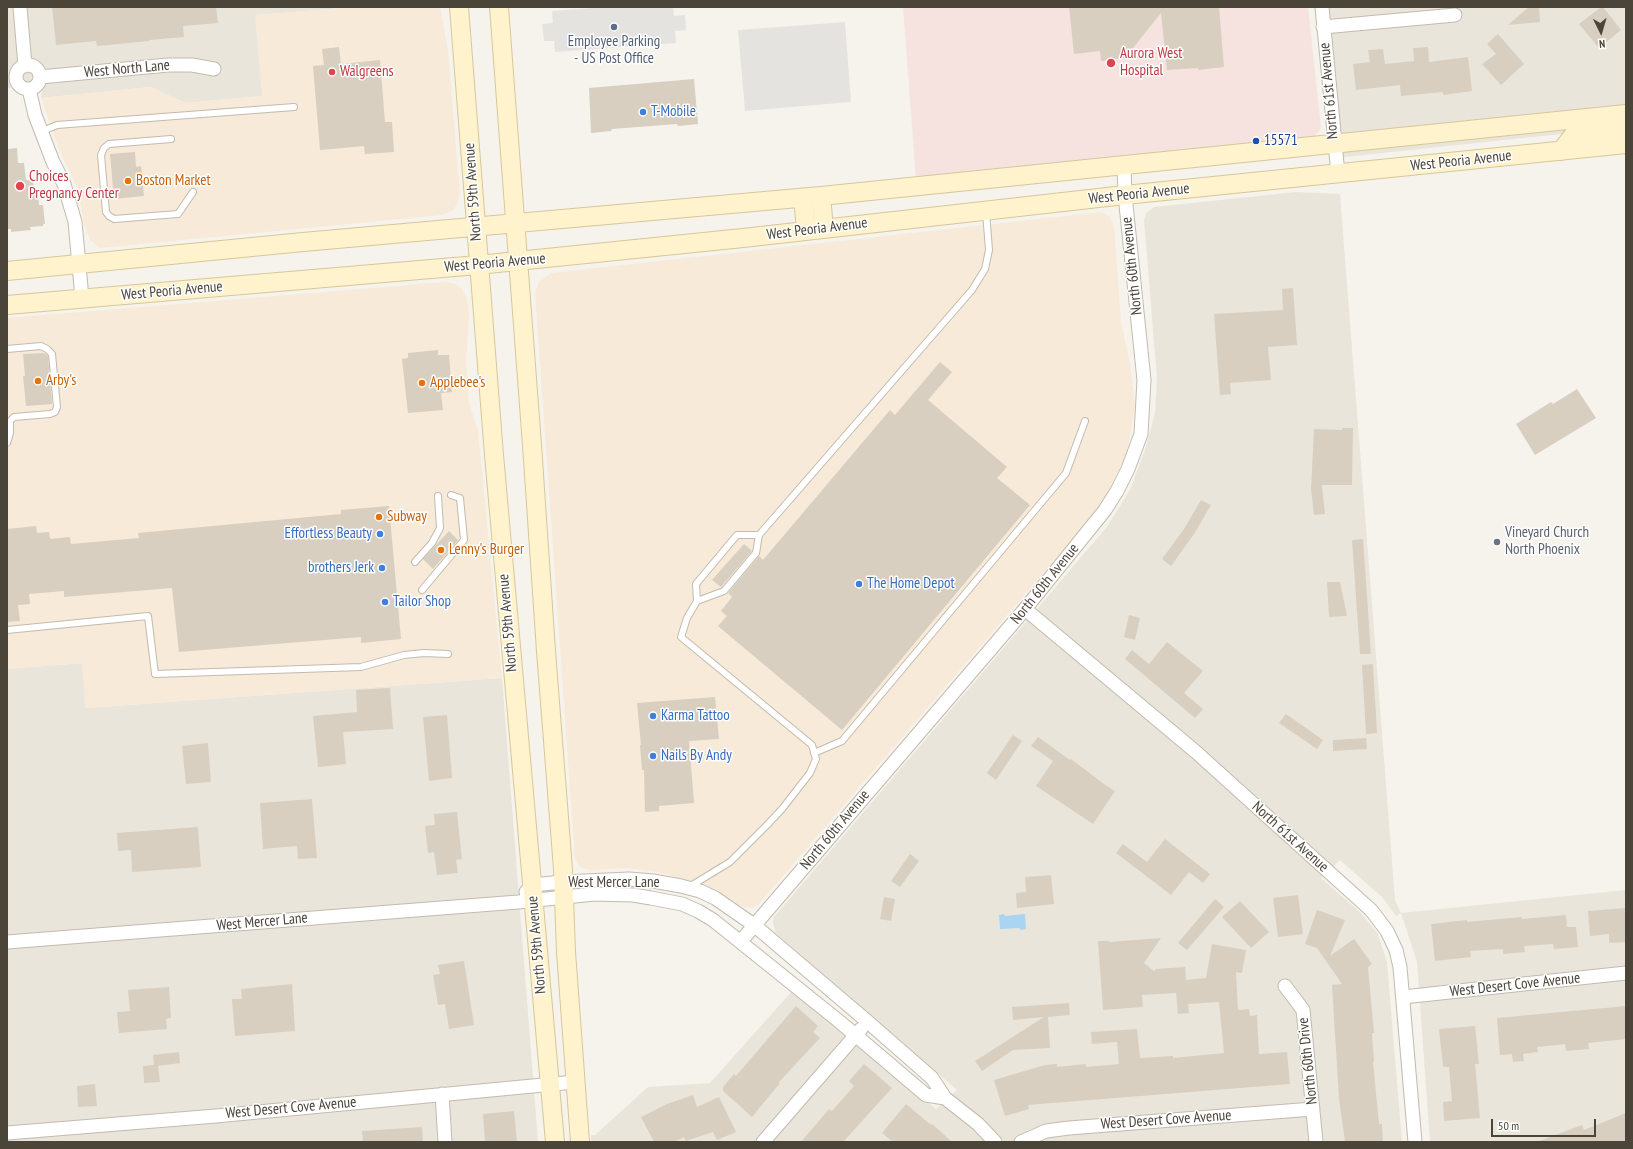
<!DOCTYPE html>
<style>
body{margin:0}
#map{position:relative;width:1633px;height:1149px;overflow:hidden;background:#f6f3ec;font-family:"PT Sans Narrow",sans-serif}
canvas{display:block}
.frame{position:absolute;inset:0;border:8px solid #4b4439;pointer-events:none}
.north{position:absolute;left:1581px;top:12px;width:40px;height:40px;-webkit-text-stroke:3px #fff;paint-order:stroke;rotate:175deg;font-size:11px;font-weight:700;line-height:16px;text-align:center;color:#4b4439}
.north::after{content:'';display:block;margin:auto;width:14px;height:18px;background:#4b4439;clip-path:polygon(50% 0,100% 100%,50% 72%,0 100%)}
.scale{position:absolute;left:1491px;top:1119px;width:105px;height:18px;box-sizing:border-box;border:2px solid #4b4439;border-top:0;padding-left:5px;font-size:12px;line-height:14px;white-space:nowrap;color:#4b4439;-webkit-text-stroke:3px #fff;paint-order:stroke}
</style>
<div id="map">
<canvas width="1633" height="1149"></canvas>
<div class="frame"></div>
<div class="north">N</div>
<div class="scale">50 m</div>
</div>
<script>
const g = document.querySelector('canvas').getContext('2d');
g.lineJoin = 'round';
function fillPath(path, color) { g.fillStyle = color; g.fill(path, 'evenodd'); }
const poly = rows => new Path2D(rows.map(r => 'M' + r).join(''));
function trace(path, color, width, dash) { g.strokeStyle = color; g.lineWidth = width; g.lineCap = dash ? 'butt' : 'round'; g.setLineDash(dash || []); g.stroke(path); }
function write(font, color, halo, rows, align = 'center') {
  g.font = font + ' "PT Sans Narrow",sans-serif'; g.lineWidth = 3; g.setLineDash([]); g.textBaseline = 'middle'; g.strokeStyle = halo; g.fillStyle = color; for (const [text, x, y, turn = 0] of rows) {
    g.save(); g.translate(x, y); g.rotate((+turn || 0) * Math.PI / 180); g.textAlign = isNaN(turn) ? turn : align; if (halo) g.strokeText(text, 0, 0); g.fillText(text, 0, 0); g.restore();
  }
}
const residential = poly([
 [7,7,354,7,256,15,263,96,185,103,151,87,41,98,43,85,7,88],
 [1322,7,1626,7,1626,127,1336,158],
 [1296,192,1340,194,1395,900,1401,913,1626,890,1626,1142,1430,1142,1417,962,1401,913,1396,916,1382,897,1340,860,1321,878,1360,912,1378,934,1387,962,1402,1142,591,1142,591,1135,595,1135,648,1087,710,1083,792,991,936,1109,957,1090,779,936,775,932,773,922,774,917,1106,528,1130,490,1145,450,1155,413,1157,379,1144,220,1146,213,1154,207],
 [83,663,86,708,502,678,538,1142,7,1142,7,669]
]);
const commercial = poly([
 [354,7,440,7,448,51,460,195,456,206,452,211,442,215,100,248,90,240,85,227,77,187,60,152,41,98,151,87,185,103,262,96,255,15],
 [1102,212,1110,217,1114,226,1121,322,1130,364,1135,405,1127,453,1105,497,1082,528,759,904,752,908,740,906,706,886,662,873,629,868,591,870,581,868,575,859,535,293,539,282,551,273],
 [446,282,456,284,462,289,466,296,468,304,469,317,466,361,469,403,478,431,502,678,85,708,82,663,7,669,7,318]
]);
const medical = poly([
 [903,7,1308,7,1321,127,1319,131,1312,139,916,180]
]);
const parking = poly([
 [608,7,673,7,674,16,685,15,686,30,675,31,676,43,555,52,554,41,544,41,542,24,553,23,552,11],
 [845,22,851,102,745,111,738,30]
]);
const water = poly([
 [1004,914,1005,916,1025,914,1026,929,1020,930,1020,928,1000,929,999,915]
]);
const building = poly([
 [52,7,216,7,218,23,183,26,184,37,149,40,149,41,97,46,96,41,56,45],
 [1069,7,1219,7,1224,67,1198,70,1198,68,1167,70,1161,13,1125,58,1101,61,1100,51,1074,54],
 [1529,7,1539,7,1540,22,1508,25],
 [1601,7,1603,7,1621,30,1599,48,1579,24],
 [1498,34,1524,64,1501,85,1482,64,1496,54,1487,44],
 [339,47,341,64,380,60,385,122,392,122,394,152,365,154,364,146,320,150,313,66,324,65,322,49],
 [1428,47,1429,62,1468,57,1472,91,1443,95,1443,92,1401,96,1400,85,1356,90,1353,64,1370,62,1368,50,1383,49,1385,64,1414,61,1413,48],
 [694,79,698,124,678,126,677,124,612,129,611,131,591,133,589,88],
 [17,148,18,163,24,163,26,180,33,180,34,192,38,192,39,205,43,205,45,224,43,224,43,226,30,227,31,230,11,232,11,229,7,229,7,149],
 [135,152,136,167,141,166,144,196,114,199,110,154],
 [1293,288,1297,345,1268,347,1271,380,1230,383,1231,394,1220,395,1214,314,1283,310,1282,289],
 [438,350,438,355,449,355,452,392,441,393,443,410,408,413,402,359,408,358,408,353],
 [44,353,48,356,52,404,26,406,23,376,25,376,23,354],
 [940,362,952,372,928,400,1007,467,997,478,1030,505,842,730,718,626,727,616,721,611,732,597,728,593,759,556,763,560,890,410,895,415],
 [1577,389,1596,418,1535,455,1516,424,1551,402,1553,404],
 [1342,428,1353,428,1352,485,1322,485,1325,514,1314,515,1311,489,1314,429,1342,430],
 [1201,500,1211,505,1194,534,1171,566,1162,559,1184,529],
 [389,506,401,639,361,643,361,637,179,652,172,588,64,597,64,591,29,594,30,604,18,605,20,621,7,622,7,529,36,526,37,533,49,532,50,539,70,537,71,544,139,538,138,533,341,514,341,510],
 [449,531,458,540,433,569,423,559],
 [1363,539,1371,654,1360,654,1352,540],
 [744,544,752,551,721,587,712,580],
 [1327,582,1340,582,1347,616,1329,617],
 [1129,615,1140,618,1135,640,1124,637],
 [1167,642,1203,671,1184,693,1203,709,1195,718,1125,659,1132,650,1149,664],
 [1373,664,1377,733,1366,734,1362,665],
 [390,688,393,729,343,732,346,764,318,767,313,716,357,712,356,690],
 [715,697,719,739,689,741,694,803,659,806,659,811,645,812,644,770,642,770,640,745,641,745,637,703],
 [1286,714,1323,740,1317,749,1279,723],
 [447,715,452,778,429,781,423,717],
 [1013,735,1022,741,996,780,987,773],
 [1038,737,1070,760,1071,759,1104,784,1115,791,1093,824,1036,786,1053,761,1031,746],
 [1366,738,1367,749,1333,751,1333,740],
 [208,743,211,782,186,784,182,746],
 [312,799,317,858,298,859,297,846,263,849,260,803],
 [457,812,462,859,456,860,458,873,437,875,434,852,428,853,425,826,435,825,434,814],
 [198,827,201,867,132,872,131,850,118,851,117,833],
 [1165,839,1210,874,1203,883,1189,872,1171,895,1116,853,1123,844,1147,862],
 [910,854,919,861,900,887,891,881],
 [1051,875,1054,904,1017,908,1016,893,1026,892,1025,877],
 [1298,895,1303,934,1278,937,1273,898],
 [884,897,895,899,891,921,880,919],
 [1215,899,1224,907,1187,950,1178,943],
 [1240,901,1269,932,1251,948,1222,917],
 [1626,908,1626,942,1609,943,1609,934,1590,936,1588,911],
 [1317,910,1345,920,1330,956,1354,939,1372,964,1368,967,1374,1033,1372,1033,1374,1062,1373,1062,1379,1124,1382,1124,1383,1142,1345,1142,1339,1099,1332,985,1342,984,1317,948,1305,944],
 [1566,915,1567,927,1576,927,1578,947,1554,949,1553,944,1524,946,1525,952,1503,954,1503,949,1470,951,1471,957,1435,961,1431,924,1467,920,1467,922,1522,917,1522,919],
 [1161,938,1144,963,1154,971,1156,969,1185,967,1186,980,1206,978,1212,944,1246,950,1242,973,1236,972,1238,1010,1249,1009,1250,1016,1257,1015,1259,1054,1287,1052,1290,1084,1028,1105,1029,1109,1005,1116,994,1080,1045,1065,1057,1064,1057,1067,1086,1064,1086,1067,1119,1064,1117,1042,1092,1044,1091,1032,1137,1029,1140,1058,1173,1056,1173,1058,1224,1053,1219,1002,1188,1004,1189,1013,1178,1014,1176,993,1142,995,1143,1007,1103,1010,1098,941,1109,941,1109,942],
 [464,961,474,1025,449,1029,445,1004,438,1005,433,975,440,974,438,965],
 [292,984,295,1031,235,1036,232,999,242,999,241,989],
 [169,987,171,1018,166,1019,167,1029,119,1033,117,1012,130,1011,128,990],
 [1069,1003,1070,1015,1048,1017,1050,1048,1013,1050,982,1071,975,1061,1044,1017,1013,1020,1012,1007],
 [796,1006,818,1026,813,1032,820,1038,779,1082,780,1083,752,1117,723,1091,723,1087,734,1074,736,1076],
 [1626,1006,1626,1039,1588,1043,1589,1049,1566,1051,1565,1044,1537,1047,1538,1052,1523,1054,1524,1061,1513,1062,1512,1054,1500,1055,1497,1018],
 [1475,1026,1479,1064,1475,1064,1480,1118,1444,1121,1443,1102,1452,1101,1449,1067,1443,1067,1439,1029],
 [179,1052,180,1063,158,1066,160,1082,144,1083,143,1066,154,1065,153,1055],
 [864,1064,892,1088,843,1142,801,1142,829,1109,832,1111,854,1086,849,1081],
 [95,1084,97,1106,78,1107,77,1086],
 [693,1095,697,1107,719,1097,736,1132,717,1140,713,1132,686,1141,684,1137,674,1142,654,1142,641,1117,667,1104],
 [906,1104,931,1125,932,1124,952,1142,893,1142,882,1133],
 [514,1111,517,1142,485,1142,483,1114],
 [1626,1113,1626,1142,1539,1142,1539,1141,1582,1125,1584,1130],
 [422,1127,423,1142,363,1142,362,1131]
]);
const service = poly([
 [40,132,57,125,294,107],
 [171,139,109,144,104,148,101,155,106,212,109,216,114,219,178,214,193,192],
 [7,349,41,346,47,349,52,354,57,407,55,412,50,414,14,417,10,421,10,433,7,443],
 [415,562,432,543,440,528,438,496],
 [422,590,464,540,460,498,451,495],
 [697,601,724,591,756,553,759,535],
 [7,630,148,616,155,674,361,667,404,655,424,653,448,654],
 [814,753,842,741,1066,473,1085,421],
 [689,887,730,862,767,825,782,809,810,773,816,759,812,745,681,637,687,618,697,601,696,584,737,535,759,535,972,290,985,269,989,250,986,212]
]);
const minor = poly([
 [20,7,25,66],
 [1322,7,1338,174],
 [1323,27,1455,15],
 '16 77a12 12 0 1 1 24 0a12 12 0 1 1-24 0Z',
 [40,77,168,65,192,65,214,69],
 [29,89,35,115,53,162,64,184,75,222,82,298],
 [1025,609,1196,752,1371,910,1387,931,1396,950,1400,967,1415,1142],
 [526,892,532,885,563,882,629,879,653,881,681,886,700,891,715,898,754,925,868,1022,932,1078,945,1098,978,1124,995,1142],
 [741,941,1025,609,1105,510,1117,491,1128,469,1141,434,1144,380,1125,195,1124,166],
 [7,942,518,902,594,894,633,895,651,898,682,904,698,911,713,920,840,1022,926,1095,945,1098],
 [1285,986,1303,1010,1316,1142],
 [1403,997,1626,973],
 [442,1094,445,1142],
 [7,1133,216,1116,575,1082],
 [763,1142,861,1029],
 [1021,1142,1046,1131,1069,1128,1313,1109]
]);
const secondary = poly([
 [459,7,494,455,555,1142],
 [499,7,532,445,546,651,563,869,566,952,580,1142],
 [1561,151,1575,133,1626,127],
 [821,196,824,228],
 [803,198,806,230],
 [7,271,303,242,821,196,1626,114],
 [7,305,478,265,743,238,1125,195,1626,144]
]);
const markers = [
 [614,27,4,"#5c6f8a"],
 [1111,63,5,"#e0444e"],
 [332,72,4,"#e0444e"],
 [643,112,4,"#3f7fe0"],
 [1256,141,4,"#1a4fb4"],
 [128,181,4,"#e8710a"],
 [20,186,5,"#e0444e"],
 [38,381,4,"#e8710a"],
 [422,383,4,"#e8710a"],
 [379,517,4,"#e8710a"],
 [380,534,4,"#3f7fe0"],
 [1497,542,4,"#6b7280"],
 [441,550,4,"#e8710a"],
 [382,568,4,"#3f7fe0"],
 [859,584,4,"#3f7fe0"],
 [385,602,4,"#3f7fe0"],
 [653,716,4,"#3f7fe0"],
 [653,756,4,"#3f7fe0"]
];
const serviceNames = [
 ["Employee Parking",614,42],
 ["- US Post Office",614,59]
];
const healthNames = [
 ["Aurora West",1120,54],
 ["Hospital",1120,71],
 ["Walgreens",340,72],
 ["Choices",29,177],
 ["Pregnancy Center",29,194]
];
const streetNames = [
 ["West North Lane",127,69,-5],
 ["North 61st Avenue",1329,91,-95],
 ["West Peoria Avenue",1461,161,-6],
 ["North 59th Avenue",473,192,-94],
 ["West Peoria Avenue",1139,194,-6],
 ["West Peoria Avenue",817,229,-7],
 ["West Peoria Avenue",495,263,-5],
 ["North 60th Avenue",1132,266,-96],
 ["West Peoria Avenue",172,291,-5],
 ["North 60th Avenue",1045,584,-51],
 ["North 59th Avenue",508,623,-95],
 ["North 60th Avenue",835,830,-50],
 ["North 61st Avenue",1290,837,42],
 ["West Mercer Lane",614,883],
 ["West Mercer Lane",262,922,-5],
 ["North 59th Avenue",537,945,-95],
 ["West Desert Cove Avenue",1515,985,-6],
 ["North 60th Drive",1308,1061,-96],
 ["West Desert Cove Avenue",291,1108,-5],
 ["West Desert Cove Avenue",1166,1120,-4]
];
const shopNames = [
 ["T-Mobile",651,112],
 ["Effortless Beauty",372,534,"right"],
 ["brothers Jerk",374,568,"right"],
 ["The Home Depot",867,584],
 ["Tailor Shop",393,602],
 ["Karma Tattoo",661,716],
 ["Nails By Andy",661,756]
];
const transitNames = [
 ["15571",1264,141]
];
const foodNames = [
 ["Boston Market",136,181],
 ["Arby's",46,381],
 ["Applebee's",430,383],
 ["Subway",387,517],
 ["Lenny's Burger",449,550]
];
const worshipNames = [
 ["Vineyard Church",1505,533],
 ["North Phoenix",1505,550]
];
fillPath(residential, '#eae5da');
fillPath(commercial, '#f7ead8');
fillPath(medical, '#f6e3e0');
fillPath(parking, '#e5e3e0');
fillPath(water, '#a9d4f2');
fillPath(building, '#d8cfc1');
trace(service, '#c2bbae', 8);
trace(minor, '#c2bbae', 15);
trace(secondary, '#d6c79b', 20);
trace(service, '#fff', 6);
trace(minor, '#fff', 13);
trace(secondary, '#fff3cd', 18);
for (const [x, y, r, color] of markers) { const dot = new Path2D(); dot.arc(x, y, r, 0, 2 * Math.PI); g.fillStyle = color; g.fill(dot); trace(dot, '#fff', 1.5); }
write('15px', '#4e5e75', '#fff', serviceNames);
write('15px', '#be3a42', '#fff', healthNames, 'left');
write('15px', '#4b4439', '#fff', streetNames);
write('15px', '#366cbe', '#fff', shopNames, 'left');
write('15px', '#164399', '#fff', transitNames, 'left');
write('15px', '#c56008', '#fff', foodNames, 'left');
write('15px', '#5b616d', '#fff', worshipNames, 'left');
</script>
